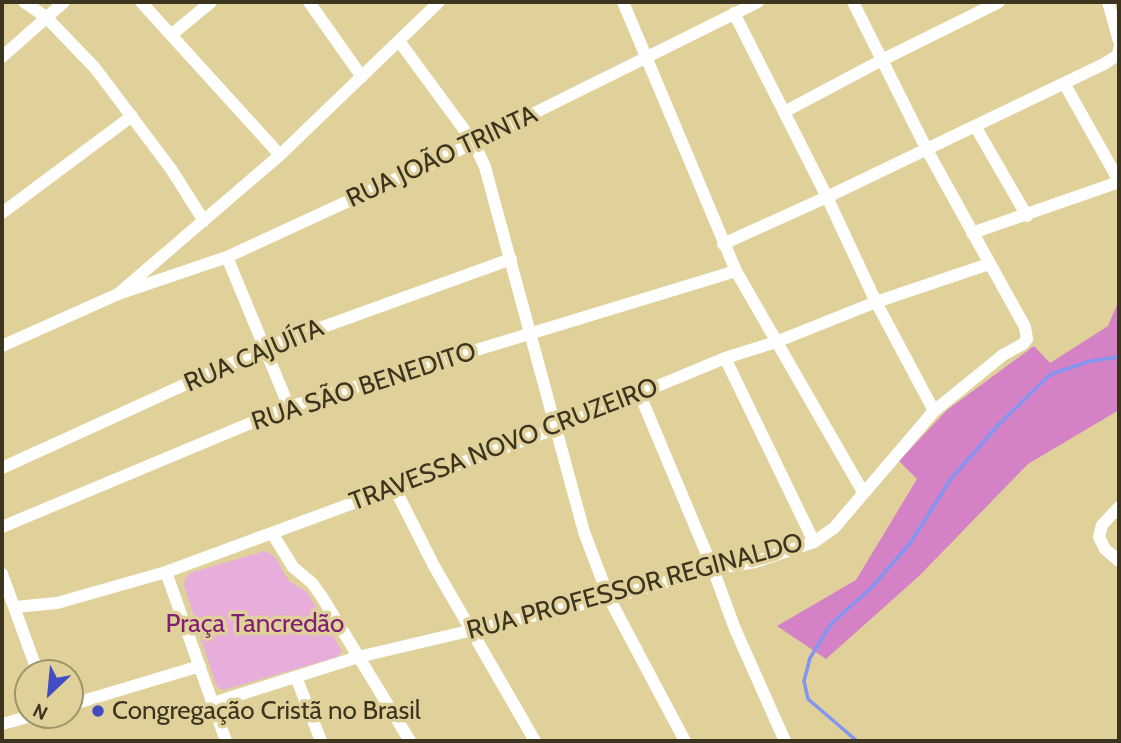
<!DOCTYPE html>
<meta charset="utf-8">
<style>
body{margin:0}
#map{position:relative;width:1121px;height:743px;overflow:hidden;background:#e0d19b;font-family:Cabin,sans-serif}
canvas{display:block}
.frame{position:absolute;inset:0;border:4px solid #3b351f;pointer-events:none}
.north{position:absolute;left:14px;top:659px;width:70px;height:70px;box-sizing:border-box;background:#e0d19b;border:2px solid #9e9369;border-radius:50%;rotate:206deg;font-size:19px;font-weight:700;line-height:28px;text-align:center;color:#3b351f}
.north::after{content:'';display:block;margin:auto;width:24px;height:32px;background:#424bbf;clip-path:polygon(50% 0,100% 100%,50% 72%,0 100%)}
</style>
<div id="map">
<canvas width="1121" height="743"></canvas>
<div class="frame"></div>
<div class="north">N</div>
</div>
<script>
const g = document.querySelector('canvas').getContext('2d');
g.lineJoin = 'round';
function fillPath(path, color) { g.fillStyle = color; g.fill(path, 'evenodd'); }
const poly = rows => new Path2D(rows.map(r => 'M' + r).join(''));
function trace(path, color, width, dash) { g.strokeStyle = color; g.lineWidth = width; g.lineCap = dash ? 'butt' : 'round'; g.setLineDash(dash || []); g.stroke(path); }
function write(font, color, halo, rows, align = 'center') {
  g.font = font + ' Cabin,sans-serif'; g.lineWidth = 7; g.setLineDash([]); g.textBaseline = 'middle'; g.strokeStyle = halo; g.fillStyle = color; for (const [text, x, y, turn = 0] of rows) {
    g.save(); g.translate(x, y); g.rotate((+turn || 0) * Math.PI / 180); g.textAlign = isNaN(turn) ? turn : align; if (halo) g.strokeText(text, 0, 0); g.fillText(text, 0, 0); g.restore();
  }
}
const green = poly([
 [265,551,275,557,289,581,307,592,342,651,337,657,227,689,220,689,216,685,184,585,185,579,190,573]
]);
const forest = poly([
 [1119,300,1119,410,1028,464,919,576,826,659,777,626,856,580,917,479,899,461,947,410,1034,346,1050,363,1108,326]
]);
const stream = poly([
 [857,741,808,699,804,681,810,658,831,624,872,587,911,542,950,480,1000,423,1051,374,1091,361,1119,357]
]);
const minor = poly([
 [24,2,46,17,95,68,171,169,204,221],
 [141,2,280,155],
 [309,2,362,77],
 [623,2,736,271,863,492],
 [1108,2,1119,41],
 [734,13,827,197,876,302,934,411],
 [171,35,211,2],
 [399,41,474,143,485,167,584,532,609,598,685,741],
 [2,57,64,2],
 [1064,83,1119,181],
 [784,112,882,60,999,2],
 [975,126,1027,216],
 [2,213,132,116],
 [972,233,1119,182],
 [723,244,827,197,1104,64,1118,55,1119,49],
 [227,257,289,407],
 [118,294,227,257,474,143,758,2],
 [2,346,118,294,280,155,439,2],
 [725,358,814,542],
 [640,395,713,569,735,629,785,741],
 [2,468,265,348,511,259],
 [395,489,434,566,535,741],
 [1119,507,1102,525,1099,537,1105,549,1119,561],
 [2,527,289,407,736,271],
 [272,533,293,567,312,583,322,597,410,741],
 [166,572,226,741],
 [2,574,38,673],
 [15,607,57,603,166,572,554,429,725,358,776,342,876,302,989,264],
 [296,677,321,741],
 [213,703,358,657,609,598,713,569,755,562,814,542,834,528,934,411,1003,355,1023,344,1027,339,1025,327,927,150,853,2],
 [70,705,200,666],
 [2,724,35,715]
]);
const markers = [
 [98,711,7,"#424bbf"]
];
const streetNames = [
 ["RUA JOÃO TRINTA",442,157,-25],
 ["RUA CAJUÍTA",254,356,-23],
 ["RUA SÃO BENEDITO",364,387,-18],
 ["TRAVESSA NOVO CRUZEIRO",504,445,-21],
 ["RUA PROFESSOR REGINALDO",635,587,-15]
];
const parkNames = [
 ["Praça Tancredão",255,624]
];
const poiNames = [
 ["Congregação Cristã no Brasil",112,711]
];
fillPath(green, '#e7aedb');
fillPath(forest, '#d481c5');
trace(stream, '#8395ee', 3.5);
trace(minor, '#fff', 12);
for (const [x, y, r, color] of markers) { const dot = new Path2D(); dot.arc(x, y, r, 0, 2 * Math.PI); g.fillStyle = color; g.fill(dot); trace(dot, '#e0d19b', 2.5); }
write('26px', '#3b351f', '#e0d19b', streetNames);
write('26px', '#811f74', '#e0d19b', parkNames);
write('26px', '#3b351f', '#e0d19b', poiNames, 'left');
</script>
